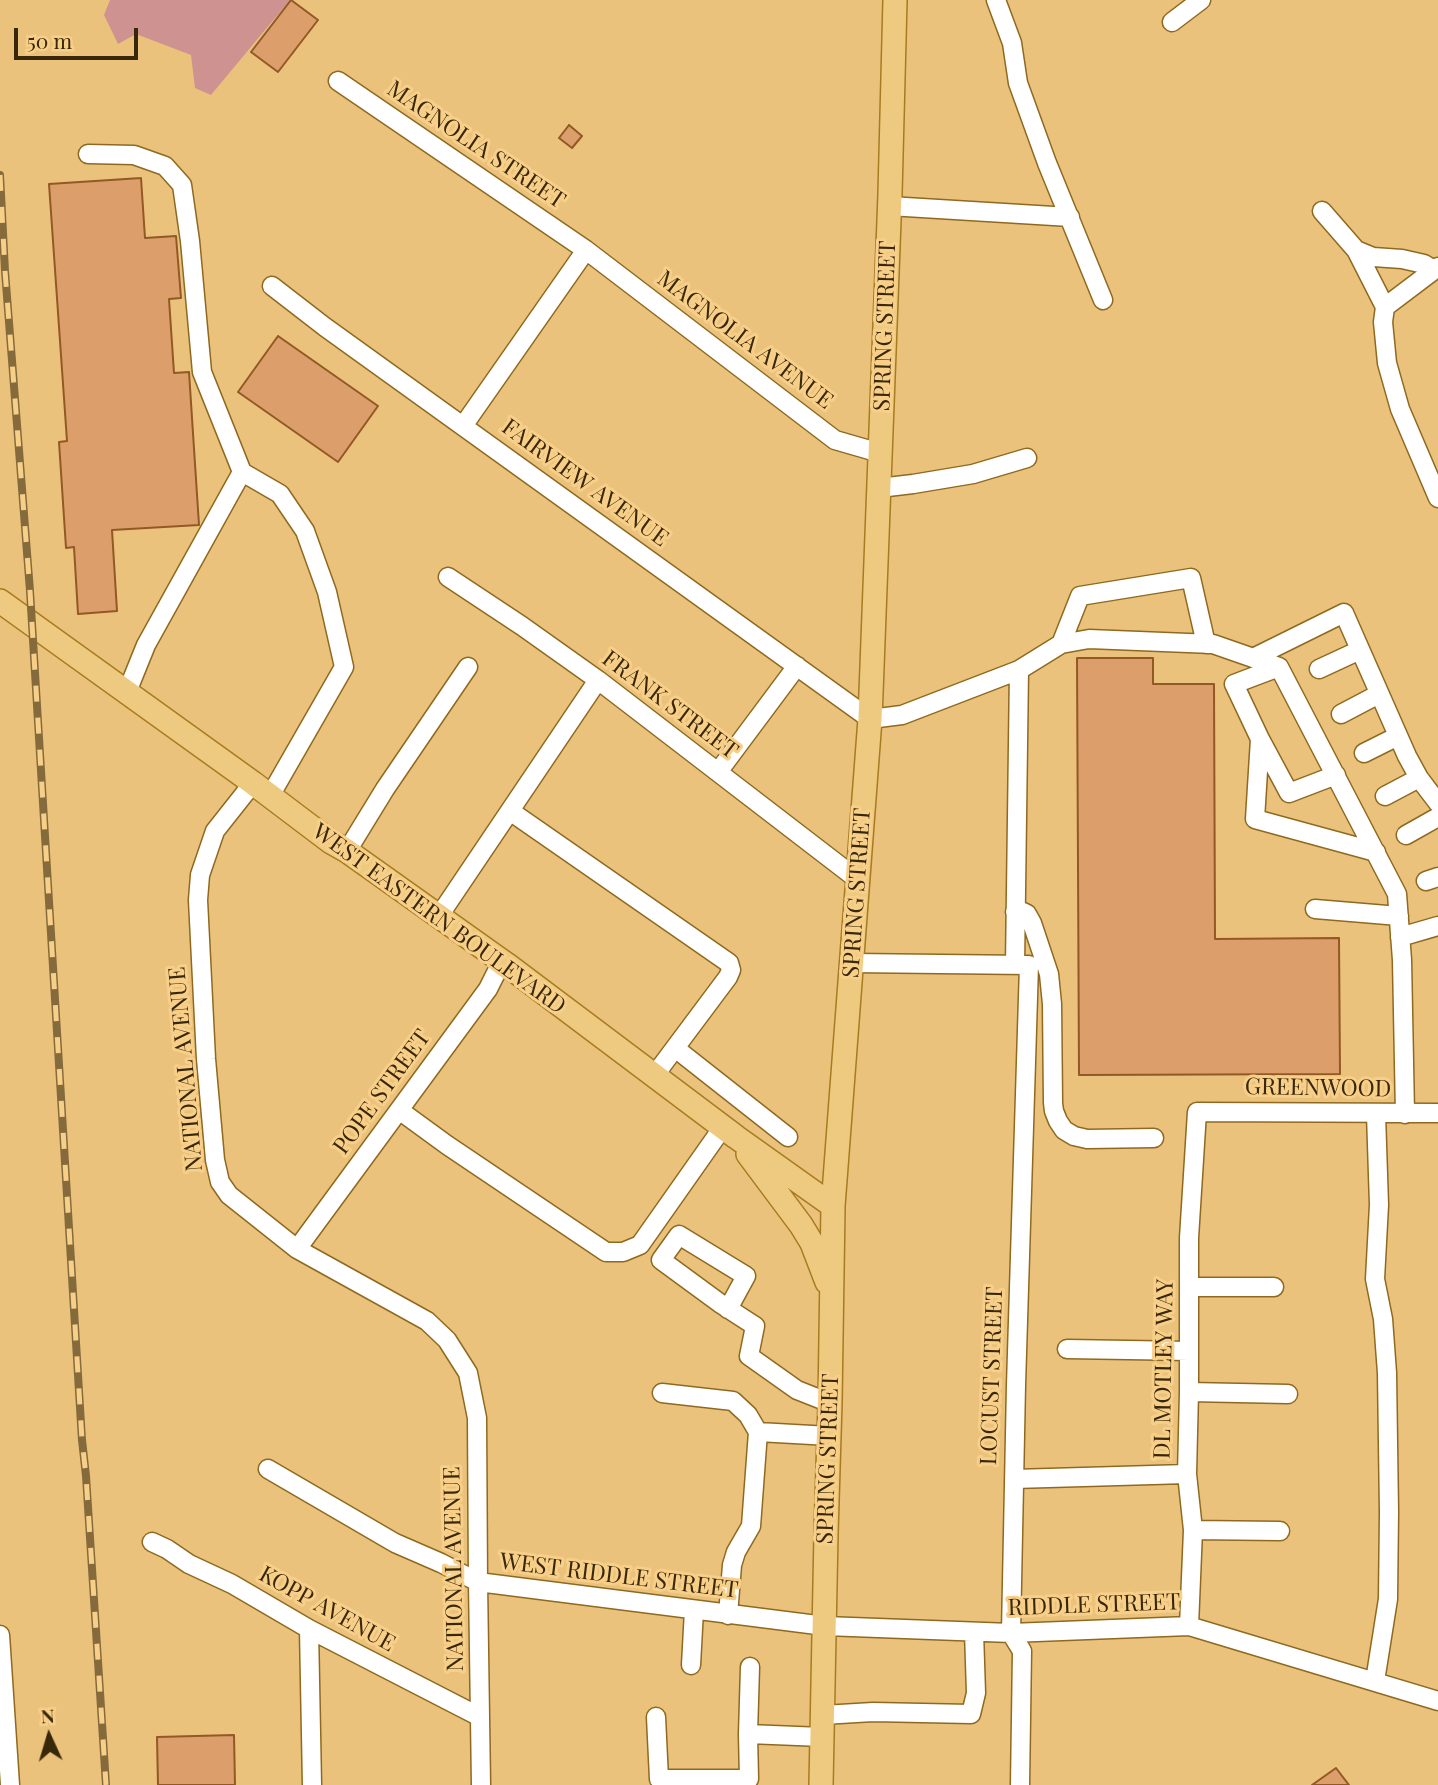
<!DOCTYPE html>
<style>
body{margin:0}
#map{position:relative;width:1438px;height:1785px;overflow:hidden;background:#ebc27c;font-family:"Playfair Display",serif}
canvas{display:block}
.north{position:absolute;left:14px;top:1701px;width:70px;height:70px;-webkit-text-stroke:5px #f8cf88;paint-order:stroke;rotate:356deg;font-size:19px;font-weight:700;line-height:28px;text-align:center;color:#382809}
.north::after{content:'';display:block;margin:auto;width:24px;height:32px;background:#382809;clip-path:polygon(50% 0,100% 100%,50% 72%,0 100%)}
.scale{position:absolute;left:14px;top:28px;width:124px;height:32px;box-sizing:border-box;border:4px solid #382809;border-top:0;padding-left:9px;font-size:21px;line-height:24px;white-space:nowrap;color:#382809;-webkit-text-stroke:5px #f8cf88;paint-order:stroke}
</style>
<div id="map">
<canvas width="1438" height="1785"></canvas>
<div class="north">N</div>
<div class="scale">50 m</div>
</div>
<script>
const g = document.querySelector('canvas').getContext('2d');
g.lineJoin = 'round';
function fillPath(path, color) { g.fillStyle = color; g.fill(path, 'evenodd'); }
const poly = rows => new Path2D(rows.map(r => 'M' + r).join(''));
function trace(path, color, width, dash) { g.strokeStyle = color; g.lineWidth = width; g.lineCap = dash ? 'butt' : 'round'; g.setLineDash(dash || []); g.stroke(path); }
function write(font, color, halo, rows, align = 'center') {
  g.font = font + ' "Playfair Display",serif'; g.lineWidth = 6; g.setLineDash([]); g.textBaseline = 'middle'; g.strokeStyle = halo; g.fillStyle = color; for (const [text, x, y, turn = 0] of rows) {
    g.save(); g.translate(x, y); g.rotate((+turn || 0) * Math.PI / 180); g.textAlign = isNaN(turn) ? turn : align; if (halo) g.strokeText(text, 0, 0); g.fillText(text, 0, 0); g.restore();
  }
}
const green = poly([
 [110,0,290,0,211,95,195,88,191,55,136,34,118,44,104,15]
]);
const building = poly([
 [291,0,318,20,278,72,251,52,291,0],
 [569,125,582,136,572,148,559,138,569,125],
 [141,178,145,238,176,236,181,298,169,299,174,373,189,372,199,525,112,530,117,611,78,614,74,547,66,548,59,442,67,441,49,184,141,178],
 [278,336,378,406,338,462,238,392,278,336],
 [1077,658,1153,658,1153,684,1214,684,1215,939,1339,938,1340,1074,1079,1075,1077,658],
 [234,1735,235,1785,158,1785,157,1737,234,1735],
 [1336,1768,1349,1785,1312,1785,1336,1768]
]);
const minor = poly([
 [996,0,1012,43,1018,83,1047,163,1103,300],
 [1172,22,1201,0],
 [338,81,586,250,835,440,880,453],
 [88,154,134,155,165,166,182,185,190,241,202,372,242,472,146,645,127,692],
 [889,206,1070,217],
 [1322,211,1356,250,1385,307,1383,322,1387,363,1400,409,1438,498],
 [1356,250,1373,257,1402,259,1424,264,1434,270,1438,267],
 [272,286,325,327,870,719,902,715,1019,670,1061,644,1089,639,1213,644,1279,667,1397,894,1402,960,1405,1114],
 [1385,307,1434,270],
 [463,426,586,250],
 [242,472,280,494,305,531,327,592,344,667,270,796],
 [879,488,913,484,973,474,1027,458],
 [448,577,522,626,598,680,857,879],
 [1061,644,1080,596,1191,578,1206,644],
 [1253,658,1344,613,1407,756,1419,778,1438,803],
 [1279,667,1234,684,1260,739,1255,819,1376,852],
 [1319,669,1360,650],
 [1341,714,1379,694],
 [1260,739,1289,793,1336,775],
 [1364,753,1398,736],
 [718,772,797,666],
 [253,783,215,831,200,875,198,900,206,1059,215,1160,220,1182,229,1195,297,1249,427,1321,447,1340,468,1373,477,1418,478,1582,481,1785],
 [1385,796,1419,778],
 [510,811,729,963,731,970,728,977,654,1076],
 [1406,835,1438,817],
 [347,851,385,789,468,667],
 [1426,881,1438,877],
 [1315,909,1399,916],
 [1015,912,1023,912,1027,914,1032,923,1049,974,1052,1004,1053,1103,1054,1111,1058,1121,1064,1130,1074,1136,1087,1139,1154,1138],
 [439,916,598,680],
 [1400,937,1438,926],
 [852,963,1029,965,1016,1385,1011,1633,1022,1651,1020,1785],
 [1015,965,1019,670],
 [675,1048,788,1137],
 [399,1110,447,1145,606,1252,623,1252,640,1245,723,1127],
 [297,1249,488,989,496,973,506,964],
 [1190,1287,1274,1287],
 [728,1309,746,1276,679,1235,661,1260,721,1304,755,1326,749,1356,797,1390,830,1403],
 [1067,1349,1189,1351],
 [1189,1392,1288,1394],
 [662,1393,733,1401,748,1415,758,1432,830,1436],
 [268,1469,395,1543,441,1563,478,1582,825,1626,1011,1633,1189,1626,1438,1701],
 [1014,1479,1187,1474],
 [1193,1530,1280,1531],
 [152,1542,167,1549,189,1564,232,1584,309,1629,480,1717],
 [728,1615,732,1565,736,1552,751,1526,758,1432],
 [1189,1626,1193,1530,1187,1474,1189,1392,1189,1238,1197,1112,1438,1113],
 [309,1629,312,1785],
 [0,1635,10,1785],
 [691,1665,694,1610],
 [750,1667,748,1734,822,1737],
 [1375,1681,1388,1599,1389,1512,1387,1373,1383,1319,1375,1279,1379,1205,1376,1114],
 [823,1715,873,1712,971,1714,976,1693,974,1632],
 [656,1717,659,1779,749,1779,748,1734]
]);
const major = poly([
 [0,601,253,783,331,842,347,851,506,964,736,1137,833,1206],
 [748,1154,801,1225,812,1243,827,1282],
 [821,1785,826,1534,830,1403,833,1206,870,719,890,194,895,0]
]);
const rail = poly([
 [0,175,5,271,30,591,82,1440,86,1476,106,1785]
]);
const streetNames = [
 ["MAGNOLIA STREET",476,145,34],
 ["SPRING STREET",885,326,-88],
 ["MAGNOLIA AVENUE",745,340,37],
 ["FAIRVIEW AVENUE",585,483,36],
 ["FRANK STREET",670,705,37],
 ["SPRING STREET",857,893,-86],
 ["WEST EASTERN BOULEVARD",439,919,36],
 ["NATIONAL AVENUE",186,1069,-95],
 ["GREENWOOD",1318,1088,1],
 ["POPE STREET",382,1092,-54],
 ["DL MOTLEY WAY",1164,1369,-89],
 ["LOCUST STREET",992,1376,-88],
 ["SPRING STREET",828,1459,-88],
 ["NATIONAL AVENUE",454,1569,-91],
 ["WEST RIDDLE STREET",619,1576,7],
 ["RIDDLE STREET",1094,1605,-2],
 ["KOPP AVENUE",327,1609,29]
];
fillPath(green, '#ce9291');
fillPath(building, '#dc9f6b');
trace(building, '#925925', 2);
trace(minor, '#8f691f', 21);
trace(major, '#a77b20', 26);
trace(minor, '#fff', 18);
trace(major, '#eeca81', 23);
trace(rail, '#856b3b', 8);
trace(rail, '#f8cf88', 5, [16]);
write('23px', '#382809', '#f8cf88', streetNames);
</script>
